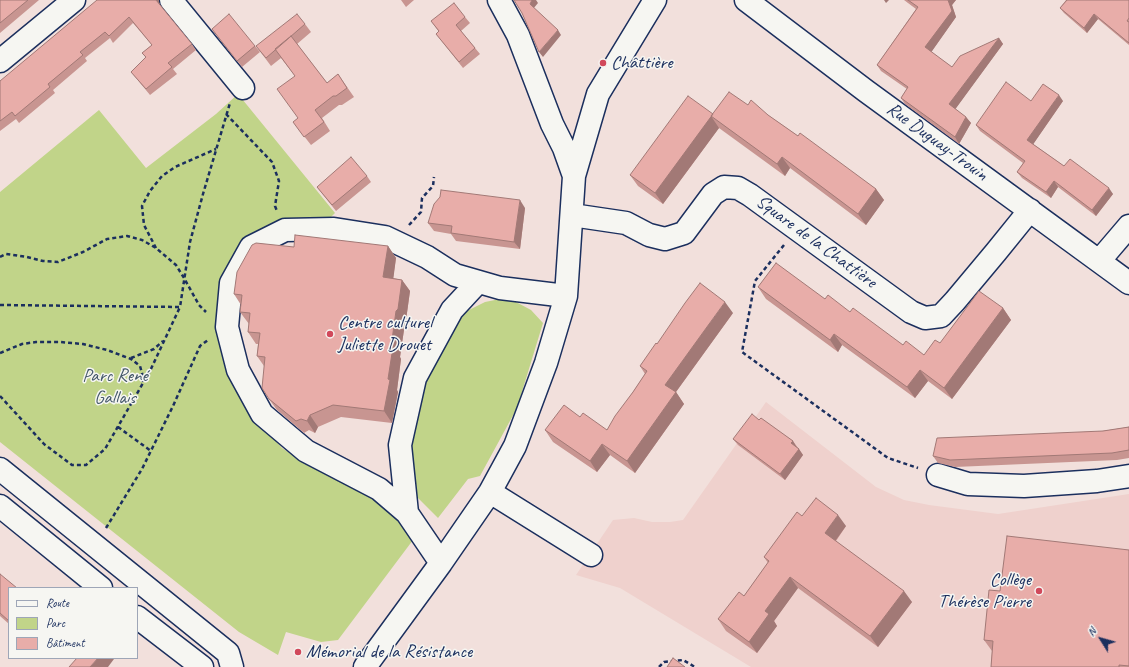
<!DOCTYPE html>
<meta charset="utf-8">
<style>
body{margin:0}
#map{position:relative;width:1129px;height:667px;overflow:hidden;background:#f2e0dc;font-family:Caveat,sans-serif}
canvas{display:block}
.legend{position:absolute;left:8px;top:587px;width:130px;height:72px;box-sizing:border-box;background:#f6f6f2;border:1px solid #9ea6b7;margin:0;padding:5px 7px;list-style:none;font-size:12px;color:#1b2f5e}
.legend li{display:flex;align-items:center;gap:8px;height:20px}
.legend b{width:20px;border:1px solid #9ea6b7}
.north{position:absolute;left:1081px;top:619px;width:40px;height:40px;-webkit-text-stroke:3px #f6f6f2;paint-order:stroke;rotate:307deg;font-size:11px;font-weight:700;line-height:16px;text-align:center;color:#1b2f5e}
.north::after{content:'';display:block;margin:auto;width:14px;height:18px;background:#1b2f5e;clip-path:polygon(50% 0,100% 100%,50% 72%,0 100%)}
</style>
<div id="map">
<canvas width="1129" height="667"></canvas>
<ul class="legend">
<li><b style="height:5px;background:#f6f6f2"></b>Route</li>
<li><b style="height:11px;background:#c1d489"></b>Parc</li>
<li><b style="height:11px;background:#e8ada9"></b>Bâtiment</li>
</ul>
<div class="north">N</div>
</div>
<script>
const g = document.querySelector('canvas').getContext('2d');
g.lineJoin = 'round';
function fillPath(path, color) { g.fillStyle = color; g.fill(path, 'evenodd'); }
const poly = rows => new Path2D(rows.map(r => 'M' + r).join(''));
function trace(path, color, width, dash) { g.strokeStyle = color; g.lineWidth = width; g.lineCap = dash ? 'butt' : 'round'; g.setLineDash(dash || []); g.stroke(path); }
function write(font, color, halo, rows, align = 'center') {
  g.font = font + ' Caveat,sans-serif'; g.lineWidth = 3; g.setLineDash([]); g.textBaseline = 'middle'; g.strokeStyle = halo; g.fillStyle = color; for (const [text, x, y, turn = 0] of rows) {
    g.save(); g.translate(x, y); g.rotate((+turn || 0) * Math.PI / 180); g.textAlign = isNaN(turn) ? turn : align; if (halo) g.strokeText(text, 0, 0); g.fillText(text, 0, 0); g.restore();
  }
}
const built = poly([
 [766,402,876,487,904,500,929,505,998,514,1129,494,1129,667,751,667,620,588,576,575,613,520,634,518,652,522,670,522,683,520]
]);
const green = poly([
 [238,94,335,213,327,221,280,222,253,234,241,247,227,275,258,421,282,448,306,464,385,504,401,520,413,540,338,640,321,642,286,632,278,655,239,632,0,442,0,192,99,110,146,168,216,114],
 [500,299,516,302,531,310,543,323,517,408,480,476,468,479,438,518,408,488,407,437,422,380,463,313,485,302]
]);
const path = poly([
 [226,114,272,162,279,181,275,206,277,211],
 [409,225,421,212,422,198,433,186,434,177],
 [784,245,755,281,742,352,888,458,918,468],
 [156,248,144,225,142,206,150,191,162,176,175,167,216,149],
 [0,257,6,254,27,257,43,261,58,262,83,252,107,239,127,236,142,240,156,248,176,265,184,278,199,305,206,312],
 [0,305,180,307,190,242,203,194,230,103],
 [0,353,22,344,36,342,60,342,83,344,107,350,131,359,140,366,142,373,143,382],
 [131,358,154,349,163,341],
 [0,396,44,444,72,465,86,465,105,449,150,371,180,307],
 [118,427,151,451],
 [106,528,142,469,173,406,200,346,208,340],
 [659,667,664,662,683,660,695,667]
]);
const minor = poly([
 [171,0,243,88],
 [746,0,866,91,1129,283],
 [0,61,74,0],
 [574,176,598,94,655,0],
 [572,215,626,223,649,235,665,239,684,233,713,194,724,187,738,188,750,195,911,312,925,318,941,316,955,301,996,252,1030,210],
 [1100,260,1129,226],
 [0,469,228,653,232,667],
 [938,475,968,484,1024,486,1097,481,1129,476],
 [490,492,591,555],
 [0,506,101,588],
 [407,513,400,445,415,378,452,310,478,282],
 [441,563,407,513,379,489,306,451,262,414,238,370,227,327,231,283,251,247,285,230,334,229,385,237,427,257,455,275,500,288,566,296],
 [137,617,202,667],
 [365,667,441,563,490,492,515,446,546,363,566,296,574,176,564,148,552,124,518,35,499,0]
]);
const wall = poly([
 [0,0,39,0,0,33],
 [401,0,414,0,406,7],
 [904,0,956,0,952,5,956,17,931,52,952,67,999,38,1003,44,955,109,966,117,971,123,959,144,905,104,901,98,907,89,881,71,877,65,916,9],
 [1066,0,1129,0,1129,45,1098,19,1087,33,1064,13,1060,8],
 [159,2,160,6,192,44,196,50,173,69,177,74,150,95,136,78,131,72,146,58,142,53,152,45,133,23,113,43,110,38,85,58,87,61,53,90,55,93,19,123,16,119,0,131,0,81],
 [465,17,470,23,461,31,480,54,463,68,436,34,439,32,431,21],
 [305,24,311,32,297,44,327,83,338,74,354,97,342,105,339,105,322,118,330,131,311,145,293,122,298,118,295,76,281,58,271,66,256,46],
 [212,29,255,46,260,52,242,67],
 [1031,101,1063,101,1033,144,1064,166,1113,194,1096,216,1058,187,1051,198,1022,178,1017,172,1023,163,980,131,976,125],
 [748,105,768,115,798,136,876,189,884,200,866,225,790,168,785,176,719,128,663,204,638,186,630,175,713,114],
 [367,176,371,182,336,211,317,187],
 [525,208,520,249,456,241,451,234,434,231,428,223],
 [388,246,396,258,393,278,402,280,410,291,406,320,405,323,400,357,401,359,397,390,398,392,392,423,341,417,318,427,315,433,309,430,304,433,277,410,269,399,264,366,257,356,258,344,256,344,248,332,249,324,240,312,241,305,234,294,294,247],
 [758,287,825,299,850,312,903,345,924,355,940,343,1003,308,1011,320,952,399,928,381,915,398,842,345,838,352,766,299],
 [733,313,676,392,684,404,635,473,610,455,597,472,553,442,545,430,580,417,607,430,633,392,645,374,640,366,657,344],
 [759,420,793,441,803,455,785,480,738,445,733,439],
 [1129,427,1129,458,1117,460,955,467,938,463,933,456],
 [802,516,846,526,836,541,912,602,878,647,798,588,774,621,777,626,757,653,726,631,718,619,744,596,768,563,764,557],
 [1129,550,1129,667,991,667,992,651,984,640,1000,591],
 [0,574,9,588,9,624,0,616]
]);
const shadedWall = poly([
 [156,0,159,0,159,2,161,8],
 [532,0,536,0,538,3,533,9,530,4],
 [884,0,889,0,886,3],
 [948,0,956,0,952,5,956,17,930,54,925,47],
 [1094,14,1098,19,1087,33,1084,28],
 [558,30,561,35,543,57,539,52],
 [999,38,1003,44,954,111,949,104],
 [1059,95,1063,101,1032,146,1027,140],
 [711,116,719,128,663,204,655,193],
 [966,117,971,123,959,144,955,137],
 [782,157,790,168,785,176,777,164],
 [1054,181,1058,187,1051,198,1046,192],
 [1109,188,1113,194,1096,216,1092,210],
 [876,189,884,200,866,225,858,214],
 [520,200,525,208,520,249,514,242],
 [388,246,396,258,392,289,383,277],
 [402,280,410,291,406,320,405,323,400,357,401,359,397,390,398,392,392,423,384,411,388,379,391,347,396,311],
 [725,302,733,313,673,396,665,385],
 [1003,308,1011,320,952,399,944,388],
 [834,334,842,345,838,352,830,340],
 [920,370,928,381,915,398,907,387],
 [676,392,684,404,635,473,627,461],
 [310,415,318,427,315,433,307,421],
 [793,441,797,448,791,443],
 [602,444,610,455,597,472,590,461],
 [799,449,803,455,785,480,780,474],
 [838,515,846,526,833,544,825,533],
 [790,577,798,588,774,621,777,626,757,653,749,642,765,611],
 [904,591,912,602,878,647,870,636],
 [98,658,114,658,114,659,108,667,90,667]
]);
const building = poly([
 [0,0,28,0,0,23,0,0],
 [97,0,156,0,192,44,168,63,172,67,146,89,131,72,146,57,142,53,152,45,129,17,109,36,105,32,80,52,83,55,48,84,50,87,15,116,12,112,0,121,0,81,97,0],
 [514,0,532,0,530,4,558,30,539,52,522,13,514,0],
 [908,0,948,0,952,11,925,47,952,67,960,56,999,38,949,104,966,117,955,137,901,98,908,87,877,65,918,7,908,0],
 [1067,0,1129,0,1129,18,1127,21,1129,22,1129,43,1094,14,1084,28,1060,8,1067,0],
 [454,3,465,17,456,25,475,48,459,62,436,34,439,31,431,21,454,3],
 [229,14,255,46,237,61,212,29,229,14],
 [297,14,305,24,266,58,256,46,297,14],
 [291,36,327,83,338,74,347,88,336,96,333,96,315,110,324,122,304,137,293,122,298,118,277,89,295,76,275,49,291,36],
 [1006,82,1031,101,1043,84,1059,95,1027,140,1064,166,1070,159,1109,188,1092,210,1054,181,1046,192,1017,172,1025,161,976,125,1006,82],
 [729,92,748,105,751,100,768,115,798,136,800,133,876,189,858,214,782,157,777,164,711,116,729,92],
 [688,96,713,114,655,193,630,175,688,96],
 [351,157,367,176,332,205,317,187,351,157],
 [441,190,520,200,514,242,451,233,452,226,428,223,434,204,440,197,441,190],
 [295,235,388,246,383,277,402,280,398,309,396,311,391,347,393,347,388,379,390,380,384,411,333,405,310,415,307,421,301,419,296,421,269,399,262,388,265,357,257,356,260,333,248,332,250,313,240,312,242,295,234,294,237,272,252,245,256,243,294,247,295,235],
 [776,263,825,299,828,295,850,312,853,308,903,345,906,341,924,355,935,340,940,343,979,291,1003,308,944,388,920,370,907,387,834,334,830,340,758,287,776,263],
 [700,283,725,302,665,385,676,392,627,461,602,444,590,461,545,430,564,405,580,417,583,413,607,430,615,416,633,392,647,371,640,366,656,343,657,344,685,303,700,283],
 [752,414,759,420,761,418,793,441,791,443,799,449,780,474,733,439,752,414],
 [1129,427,1129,450,1112,453,950,460,933,456,937,438,1103,431,1129,427],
 [816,498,838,515,825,533,904,591,870,636,790,577,765,611,769,614,749,642,718,619,739,592,744,596,769,561,764,557,797,512,802,516,816,498],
 [1007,536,1129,550,1129,666,1119,665,1119,667,991,667,993,641,984,640,989,590,1000,591,1007,536],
 [0,574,17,588,9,588,9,621,0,613,0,574],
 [77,658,98,658,90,667,69,667,77,658],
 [673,658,685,667,667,667,673,658]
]);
const markers = [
 [603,63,4,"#d1495b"],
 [330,334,4,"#d1495b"],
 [1039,591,4,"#d1495b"],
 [298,652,4,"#d1495b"]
];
const poiNames = [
 ["Châttière",611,63],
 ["Centre culturel",338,323],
 ["Juliette Drouet",338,345],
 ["Collège",1031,580,"right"],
 ["Thérèse Pierre",1031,602,"right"],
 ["Mémorial de la Résistance",306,652]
];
const streetNames = [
 ["Rue Duguay-Trouin",937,142,36],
 ["Square de la Chattière",816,242,36]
];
const parkNames = [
 ["Parc René",115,376],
 ["Gallais",115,398]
];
fillPath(built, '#efd1cd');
fillPath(green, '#c1d489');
trace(minor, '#1b2f5e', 25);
trace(path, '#1b2f5e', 2.5, [4, 3]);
trace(minor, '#f6f6f2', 22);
fillPath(wall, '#c89591');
fillPath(shadedWall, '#a27976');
fillPath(building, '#e8ada9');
trace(building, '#a27976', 1);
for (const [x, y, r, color] of markers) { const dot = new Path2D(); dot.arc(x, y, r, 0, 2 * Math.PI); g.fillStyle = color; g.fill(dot); trace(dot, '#f6f6f2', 1.5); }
write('19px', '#1b2f5e', '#f6f6f2', poiNames, 'left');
write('19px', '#1b2f5e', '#f6f6f2', streetNames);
write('19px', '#445869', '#f6f6f2', parkNames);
</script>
